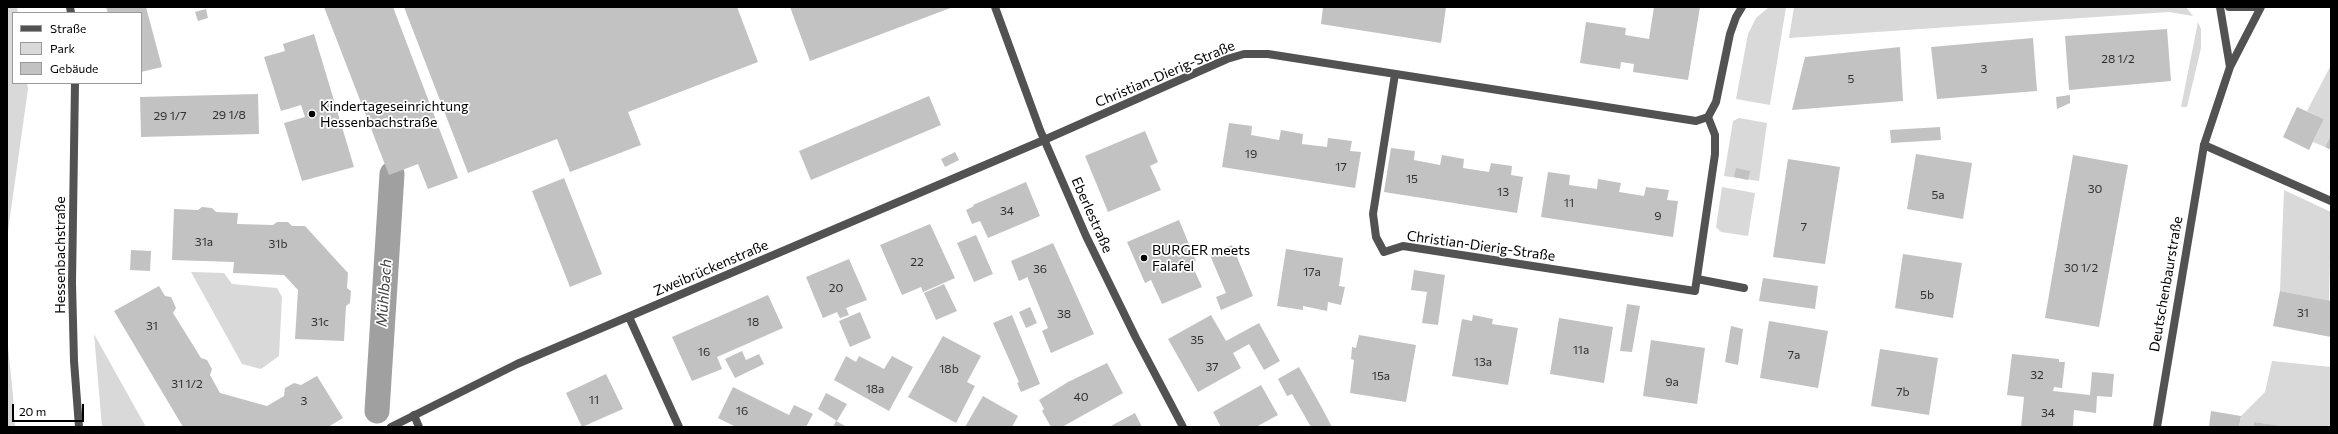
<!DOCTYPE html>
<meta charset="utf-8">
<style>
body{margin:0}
#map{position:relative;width:2338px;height:434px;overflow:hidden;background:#fff;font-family:Commissioner,sans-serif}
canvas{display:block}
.frame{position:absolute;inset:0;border:8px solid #000;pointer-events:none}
.legend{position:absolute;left:12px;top:12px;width:130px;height:72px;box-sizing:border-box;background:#fff;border:1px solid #999;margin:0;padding:5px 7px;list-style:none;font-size:12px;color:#000}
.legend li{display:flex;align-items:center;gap:8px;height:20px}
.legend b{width:20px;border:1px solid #999}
.scale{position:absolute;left:12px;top:404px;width:72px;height:18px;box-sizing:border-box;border:2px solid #000;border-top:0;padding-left:5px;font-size:12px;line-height:14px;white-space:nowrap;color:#000;-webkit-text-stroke:3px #fff;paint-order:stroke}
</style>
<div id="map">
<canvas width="2338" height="434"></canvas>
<div class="frame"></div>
<ul class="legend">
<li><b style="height:5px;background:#525252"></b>Straße</li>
<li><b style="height:11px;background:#d9d9d9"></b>Park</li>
<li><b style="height:11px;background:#c2c2c2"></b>Gebäude</li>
</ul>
<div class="scale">20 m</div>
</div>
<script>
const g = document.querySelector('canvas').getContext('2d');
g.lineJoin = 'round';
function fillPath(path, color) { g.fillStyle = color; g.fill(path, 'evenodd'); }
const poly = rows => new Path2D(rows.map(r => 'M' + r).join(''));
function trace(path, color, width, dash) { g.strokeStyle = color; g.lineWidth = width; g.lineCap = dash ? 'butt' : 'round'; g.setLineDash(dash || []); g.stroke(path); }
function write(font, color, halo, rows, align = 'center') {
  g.font = font + ' Commissioner,sans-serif'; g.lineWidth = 3.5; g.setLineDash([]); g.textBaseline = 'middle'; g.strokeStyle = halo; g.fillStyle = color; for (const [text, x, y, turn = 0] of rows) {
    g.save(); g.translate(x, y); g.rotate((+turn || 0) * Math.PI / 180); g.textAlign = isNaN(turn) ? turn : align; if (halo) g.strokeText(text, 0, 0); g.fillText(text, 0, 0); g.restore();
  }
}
const green = poly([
 [7,7,17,7,18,13,13,13,13,83,27,83,28,89,7,238],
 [1769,7,1786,7,1770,105,1736,99,1748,34,1756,18],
 [1794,7,2186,7,2193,16,2169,12,1789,38],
 [2198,22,2201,29,2201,48,2187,107,2181,107],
 [2331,65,2331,135,2325,147,2313,142,2324,119,2307,111],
 [1739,118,1767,123,1759,181,1724,176,1733,121],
 [1722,187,1755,193,1748,236,1721,232,1716,227],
 [2284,190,2331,212,2329,301,2280,291],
 [191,272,224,273,232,284,277,288,282,297,279,356,261,369,242,364],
 [94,334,146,427,102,427],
 [7,337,13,395,15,427,7,427],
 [2272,361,2331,367,2331,427,2287,427,2254,422,2253,427,2239,427,2241,416,2265,392]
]);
const canal = poly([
 [377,411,392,174]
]);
const building = poly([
 [106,7,146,7,162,67,141,72,141,13,108,13],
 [324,7,393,7,458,178,428,189,418,164,389,175],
 [404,7,737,7,758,62,628,112,641,145,570,172,557,139,468,173],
 [790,7,953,7,810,61],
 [1323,7,1446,7,1441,43,1321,24],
 [1654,7,1700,7,1688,80,1633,72,1634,64,1621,62,1620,69,1580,63,1586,22,1626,28,1625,35,1649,39],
 [206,9,208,18,198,21,195,12],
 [2167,29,2171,81,2069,90,2065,36],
 [314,34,354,167,302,181,284,123,305,117,301,105,281,111,264,57,285,51,283,44],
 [2033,38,2037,91,1937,99,1931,47],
 [1900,47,1903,101,1792,110,1805,57],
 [258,94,259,134,141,137,140,97],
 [2070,95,2070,103,2057,109,2056,97],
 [929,96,941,125,811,180,799,151],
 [2297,107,2324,119,2309,150,2283,137],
 [1229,123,1252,126,1251,135,1279,140,1281,130,1303,134,1302,144,1327,147,1328,138,1352,141,1350,151,1361,152,1355,188,1222,167],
 [1940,127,1941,140,1891,143,1890,130],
 [1145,131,1158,162,1150,166,1161,190,1108,212,1085,156],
 [2331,135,2331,150,2325,147],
 [1391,148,1415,151,1414,160,1440,165,1442,155,1464,159,1463,168,1489,172,1491,163,1512,166,1511,175,1523,177,1517,213,1384,192],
 [955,152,959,160,945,167,941,159],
 [1916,154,1972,163,1963,219,1907,209],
 [2073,155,2128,165,2099,327,2045,318],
 [1788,159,1840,167,1825,264,1773,257],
 [1736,168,1750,171,1748,180,1734,177],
 [1548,172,1570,175,1569,185,1597,189,1598,179,1621,183,1619,192,1644,196,1646,187,1669,190,1667,200,1678,201,1673,237,1541,217],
 [564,178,602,274,570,287,532,191],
 [1026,182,1040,216,988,238,980,221,972,224,966,210,974,206,973,205],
 [202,207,212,208,216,212,238,213,237,224,273,225,277,222,288,222,292,226,305,226,348,273,347,288,351,291,350,303,346,306,344,341,295,339,298,290,284,275,233,273,234,262,172,260,174,209,198,210],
 [1179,220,1196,261,1191,263,1202,287,1162,304,1151,280,1145,283,1127,242],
 [930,224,955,278,923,292,921,287,902,295,880,245],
 [976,235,993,274,974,282,957,243],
 [1053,243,1094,334,1051,353,1042,331,1048,328,1028,279,1028,277,1019,281,1011,261],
 [1232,245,1253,296,1221,310,1216,297,1226,293,1210,255],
 [1286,249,1343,258,1339,286,1345,287,1341,305,1328,302,1327,311,1303,306,1303,310,1277,306],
 [131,250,151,251,150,271,130,270],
 [1903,254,1962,263,1953,318,1895,308],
 [849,259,867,300,846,308,849,315,840,318,837,312,823,318,806,277],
 [1414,270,1445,275,1438,325,1422,323,1427,292,1411,290],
 [1763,278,1818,286,1815,309,1759,301],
 [944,284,957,311,936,320,924,293],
 [159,286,165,296,171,297,176,308,173,313,201,358,207,360,212,369,210,375,220,393,267,406,284,396,285,388,294,383,301,385,317,376,343,418,328,427,183,427,114,311],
 [2280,291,2331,301,2331,337,2273,326],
 [768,295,783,328,717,357,722,369,692,381,672,337],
 [1627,304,1640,306,1632,352,1620,351],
 [1030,307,1037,323,1026,328,1019,312],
 [860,312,871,338,850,347,839,321],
 [1012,315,1040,384,1021,392,1017,383,1019,382,993,323],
 [1211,315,1226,341,1259,323,1280,361,1264,370,1249,344,1233,353,1241,368,1198,392,1168,339],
 [1473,315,1493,319,1492,324,1518,328,1508,385,1452,376,1462,319,1472,321],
 [1559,318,1613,327,1604,383,1550,374],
 [1769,321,1828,331,1818,388,1760,378],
 [1731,326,1743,329,1738,365,1725,362],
 [1359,335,1416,345,1406,402,1350,393,1354,360,1351,359,1352,347,1356,348],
 [943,336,981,356,967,382,975,386,956,423,908,397],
 [1651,340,1705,348,1697,404,1643,396],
 [1880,349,1938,358,1929,415,1871,406],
 [742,351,746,360,759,354,764,364,735,378,725,359],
 [2012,354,2059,359,2059,362,2065,362,2062,388,2054,387,2053,391,2090,395,2092,372,2114,374,2112,397,2097,396,2096,413,2074,410,2073,427,2021,427,2024,397,2007,395],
 [846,356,856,362,859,356,884,369,892,356,913,367,889,411,834,380],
 [1107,363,1123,393,1062,427,1051,427,1042,411,1044,409,1039,400,1068,382],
 [1299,367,1322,408,1332,427,1311,427,1292,394,1287,396,1278,379],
 [606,374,623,409,582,427,566,393],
 [1261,385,1278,415,1256,427,1221,427,1213,412],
 [733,387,789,415,794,405,813,414,806,427,736,427,718,418],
 [826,393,847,404,837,421,818,409],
 [983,396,1018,416,1012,427,965,427],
 [2211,411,2241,416,2239,427,2209,427],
 [1135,413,1142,427,1109,427],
 [836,421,847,427,833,427],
 [2254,422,2282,426,2282,427,2253,427]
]);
const minor = poly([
 [70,7,71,13],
 [995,7,1040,130,1086,236,1136,338,1183,427],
 [1395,74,1373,214,1376,237,1384,252,1403,246,1695,291,1715,154,1715,135,1708,117],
 [75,83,72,283,74,361,79,427],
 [2204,145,2331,201],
 [1697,279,1744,288],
 [629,317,679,427],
 [414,415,419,427],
 [391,427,517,364,1044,140,1227,59,1244,54,1268,54,1696,121,1708,117,1716,102,1730,34,1736,17,1742,7]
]);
const tertiary = poly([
 [2220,7,2230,67],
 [2229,7,2254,7],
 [2157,427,2204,145,2230,67,2261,7]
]);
const markers = [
 [312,114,4,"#000"],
 [1144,258,4,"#000"]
];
const numberNames = [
 ["28 1/2",2118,59],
 ["3",1984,69],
 ["5",1851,79],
 ["29 1/8",229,115],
 ["29 1/7",170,116],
 ["19",1251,154],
 ["17",1341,167],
 ["15",1412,179],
 ["30",2095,189],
 ["13",1503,192],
 ["5a",1938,195],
 ["11",1569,203],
 ["34",1007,211],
 ["9",1658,216],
 ["7",1804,227],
 ["31a",204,242],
 ["31b",278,244],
 ["22",917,262],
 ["30 1/2",2081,268],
 ["36",1040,269],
 ["17a",1312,272],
 ["20",836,288],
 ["5b",1927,295],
 ["31",2303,313],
 ["38",1064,314],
 ["31c",320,322],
 ["18",753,322],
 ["31",152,326],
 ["35",1197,340],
 ["11a",1581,350],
 ["16",704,352],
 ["7a",1794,355],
 ["13a",1483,362],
 ["37",1212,367],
 ["18b",949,369],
 ["32",2037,375],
 ["15a",1381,376],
 ["9a",1672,382],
 ["31 1/2",187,384],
 ["18a",875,389],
 ["7b",1903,392],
 ["40",1081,397],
 ["11",594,400],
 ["3",304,401],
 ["16",742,411],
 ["34",2048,413]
];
const streetNames = [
 ["Christian-Dierig-Straße",1165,74,-23],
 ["Eberlestraße",1092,215,66],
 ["Christian-Dierig-Straße",1481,246,8],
 ["Hessenbachstraße",60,255,-90],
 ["Zweibrückenstraße",711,268,-23],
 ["Deutschenbaurstraße",2166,284,-80]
];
const poiNames = [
 ["Kindertageseinrichtung",320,106],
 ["Hessenbachstraße",320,122],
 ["BURGER meets",1152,250],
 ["Falafel",1152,266]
];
const waterNames = [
 ["Mühlbach",384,293,-86]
];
fillPath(green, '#d9d9d9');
trace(canal, '#a0a0a0', 25);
fillPath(building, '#c2c2c2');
trace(minor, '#525252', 8);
trace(tertiary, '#525252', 8);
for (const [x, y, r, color] of markers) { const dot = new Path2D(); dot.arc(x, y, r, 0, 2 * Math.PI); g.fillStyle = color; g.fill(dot); trace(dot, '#fff', 1.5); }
write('12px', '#303030', null, numberNames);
write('14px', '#000', '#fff', streetNames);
write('14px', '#000', '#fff', poiNames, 'left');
write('italic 15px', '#414141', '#fff', waterNames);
</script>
